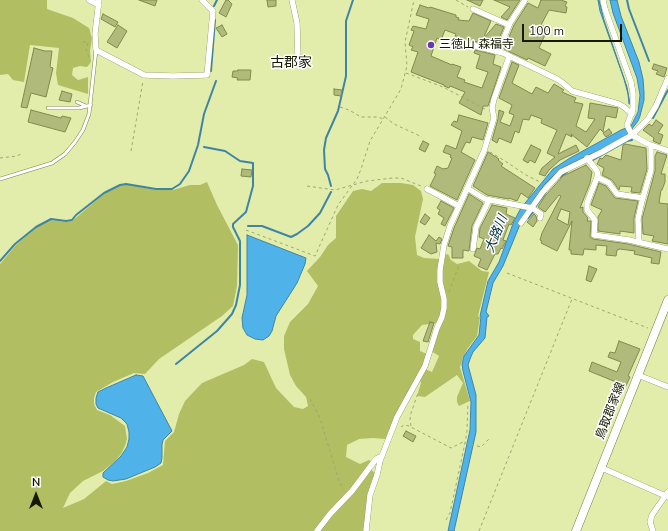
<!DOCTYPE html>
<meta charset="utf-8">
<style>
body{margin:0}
#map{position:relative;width:668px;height:531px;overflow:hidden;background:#e2edac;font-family:"Nunito Sans",sans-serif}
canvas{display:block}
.north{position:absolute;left:16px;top:475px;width:40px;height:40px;-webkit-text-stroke:3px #fff;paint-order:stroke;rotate:0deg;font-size:11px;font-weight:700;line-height:16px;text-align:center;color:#161902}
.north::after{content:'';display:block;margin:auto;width:14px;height:18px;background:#161902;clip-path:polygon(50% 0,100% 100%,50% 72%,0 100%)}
.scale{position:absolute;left:522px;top:24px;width:100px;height:18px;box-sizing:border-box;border:2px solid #161902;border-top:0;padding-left:5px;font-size:12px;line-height:14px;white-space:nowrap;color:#161902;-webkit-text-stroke:3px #fff;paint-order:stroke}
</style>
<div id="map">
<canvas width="668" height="531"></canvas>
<div class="north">N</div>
<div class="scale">100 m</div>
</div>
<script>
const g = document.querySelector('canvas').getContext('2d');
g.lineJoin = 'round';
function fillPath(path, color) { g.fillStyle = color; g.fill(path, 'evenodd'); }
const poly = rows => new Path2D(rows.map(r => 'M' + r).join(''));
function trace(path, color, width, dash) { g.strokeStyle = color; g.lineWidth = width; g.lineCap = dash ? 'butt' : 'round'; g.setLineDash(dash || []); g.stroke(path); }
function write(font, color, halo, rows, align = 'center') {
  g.font = font + ' "Nunito Sans","Noto Sans JP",sans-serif'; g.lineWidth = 3; g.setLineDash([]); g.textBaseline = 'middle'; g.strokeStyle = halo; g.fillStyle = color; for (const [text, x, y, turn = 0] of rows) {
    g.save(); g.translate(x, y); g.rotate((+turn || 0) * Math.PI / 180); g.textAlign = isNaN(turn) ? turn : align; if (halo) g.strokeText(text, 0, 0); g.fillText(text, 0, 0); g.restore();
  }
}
const green = poly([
 [0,0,47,0,47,9,73,18,89,28,92,38,90,51,91,62,87,67,80,66,73,68,72,75,78,80,88,77,88,94,58,85,56,73,59,48,30,45,24,82,13,80,8,74,0,75],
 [207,182,217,205,238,245,237,286,233,306,222,316,159,359,145,374,134,373,113,382,96,392,94,398,94,404,97,410,110,415,125,426,127,439,125,446,121,454,115,461,103,471,83,481,70,493,63,508,84,499,106,481,112,484,126,481,148,473,163,465,165,441,174,432,179,414,185,401,202,383,244,365,252,359,264,362,276,388,294,407,303,409,308,406,306,397,296,386,290,375,284,349,284,336,290,322,308,304,318,286,307,271,320,257,328,245,336,238,336,216,353,191,362,189,371,191,382,183,401,183,413,185,421,191,423,199,415,237,417,255,424,258,440,259,443,304,437,323,422,325,413,335,413,339,420,342,420,351,427,354,427,357,386,439,373,438,359,439,347,445,346,457,360,464,369,460,372,462,363,475,315,531,0,531,0,264,16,245,37,227,51,220,66,222,72,221,105,193,120,186,126,184,156,190,173,190,190,185,200,185],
 [448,254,451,260,457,264,469,261,482,271,489,272,478,316,480,317,477,336,468,348,463,357,460,367,470,401,459,406,457,402,457,397,463,383,457,375,425,397,417,396,421,383,419,378,425,369,432,372,439,356,431,351,443,319,441,280,443,256],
 [370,468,376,475,364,531,318,531]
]);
const water = poly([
 [598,0,599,0,604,20,627,87,630,104,629,104,628,94,624,79,600,11,598,0],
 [610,0,617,0,621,16,639,62,643,79,644,92,644,100,640,116,638,121,628,134,606,147,562,168,554,175,544,185,531,204,521,222,503,266,493,283,486,312,489,316,487,317,485,338,473,352,470,359,468,365,476,395,476,432,454,531,448,531,470,430,471,402,463,371,462,364,464,356,479,335,481,316,480,316,488,281,499,262,514,221,521,208,553,169,570,158,621,130,631,126,638,112,640,95,637,78,613,13,610,0],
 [247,235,306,258,305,264,297,283,276,316,272,331,269,336,263,340,255,339,247,335,243,328,242,318,247,295,247,235],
 [136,375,143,376,172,431,163,440,162,445,162,458,161,463,155,467,126,479,113,481,108,480,103,477,103,473,121,456,127,447,129,439,129,432,127,424,121,418,98,408,96,404,96,398,98,392,106,388,136,375]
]);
const stream = poly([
 [627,0,629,9,649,61],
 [214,6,217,0],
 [211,71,215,20],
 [653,118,668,90],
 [593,160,627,141,632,140],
 [560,177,567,172],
 [331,186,328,175,325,169,324,150,326,138,338,111,346,76,346,21,353,0],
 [536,206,546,192],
 [528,218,533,212],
 [248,226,262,226,291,237,297,234,308,226,320,213,331,192],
 [0,261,15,244,36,227,51,219,66,221,72,220,76,215,104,193,120,185,126,184,156,189,172,189,180,184,189,171,198,145,204,114,216,81],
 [176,364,217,331,232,314,236,305,240,285,240,241,233,227,233,224,246,212,253,186,253,163,240,161,225,151,204,147]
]);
const building = poly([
 [139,0,157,0,155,6,139,0],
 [226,0,228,0,232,4,226,17,219,13,226,0],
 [267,0,276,0,276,6,268,7,267,0],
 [467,0,483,0,480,6,467,0],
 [494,0,520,0,507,20,501,17,510,7,494,0],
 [541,0,561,0,567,2,565,6,567,7,566,13,549,10,541,25,548,28,539,48,551,54,545,66,528,58,527,60,504,49,514,25,528,3,538,8,541,0],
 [420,5,429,8,430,7,456,15,456,17,459,18,458,20,469,21,473,13,491,21,483,39,496,24,504,27,498,41,491,38,489,45,473,41,454,39,456,34,445,30,441,40,437,38,431,56,452,65,452,64,461,67,457,77,465,80,464,82,482,88,488,72,476,68,480,55,474,53,475,50,495,55,493,64,501,67,488,106,483,106,481,115,459,103,465,92,450,86,449,88,444,86,444,85,411,72,418,52,411,50,413,47,409,45,414,31,411,30,413,26,426,29,429,19,416,15,420,5],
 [103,14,118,22,115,27,101,19,103,14],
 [118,25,127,31,117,48,107,42,118,25],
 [222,25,227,34,222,37,216,28,222,25],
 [34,48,45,51,52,51,50,67,53,68,46,97,31,93,27,108,21,107,34,48],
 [512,62,519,65,512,83,532,94,536,87,548,93,554,84,564,90,562,92,576,98,574,102,583,104,576,126,586,132,595,119,588,118,590,103,618,108,616,118,606,116,603,132,600,129,587,147,571,134,572,137,566,134,558,154,576,145,579,151,560,160,549,170,545,176,539,174,542,168,555,157,547,153,557,130,541,123,542,119,531,115,529,120,523,119,519,133,515,131,511,143,499,138,497,143,492,140,498,119,499,110,504,112,500,122,510,126,514,115,509,113,512,105,499,98,512,62],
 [654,64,667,68,664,77,656,74,658,71,652,69,654,64],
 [238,70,251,70,250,80,237,80,238,78,232,77,233,71,238,71,238,70],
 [334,89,342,90,341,96,334,95,334,89],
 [62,91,72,94,70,102,59,100,62,91],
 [31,110,61,118,62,116,71,118,65,132,28,122,31,110],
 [459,115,488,123,483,140,472,137,470,143,466,142,461,152,475,160,457,200,430,186,436,174,434,173,437,166,443,169,448,168,452,158,450,157,451,155,443,152,446,145,456,149,462,131,451,125,454,121,457,122,459,115],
 [656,120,663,125,658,133,663,135,660,144,653,141,654,138,643,130,649,124,652,126,656,120],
 [609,129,612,133,606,137,603,133,609,129],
 [423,141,429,144,425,152,419,149,423,141],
 [625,144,646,148,647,169,640,193,631,192,632,187,620,186,619,190,612,180,602,175,604,168,597,164,600,158,602,159,606,155,621,160,623,145,625,144],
 [531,145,541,150,535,163,530,160,528,163,523,160,531,145],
 [488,152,499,159,498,160,503,164,501,166,535,188,528,198,521,193,517,201,509,198,509,199,487,195,473,186,488,152],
 [657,152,667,155,661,174,665,174,665,182,662,190,661,190,659,203,668,204,668,244,652,241,654,236,643,234,642,219,655,171,655,156,657,152],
 [586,165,592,172,590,183,580,208,583,207,583,212,588,218,587,221,591,221,590,237,593,239,628,244,661,252,659,264,651,263,652,258,634,254,635,251,620,249,617,250,616,256,606,255,607,246,596,245,596,250,584,249,583,255,571,254,571,250,569,250,572,221,557,251,541,243,542,241,540,240,542,233,561,196,559,195,545,212,538,207,545,196,563,176,586,165],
 [561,209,570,212,568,225,557,219,561,209],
 [242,169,252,170,251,177,241,176,242,169],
 [599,183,606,186,615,198,638,201,634,218,634,233,620,231,620,234,598,231,598,217,602,210,591,205,599,183],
 [469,194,483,203,472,226,469,251,463,250,463,258,452,258,452,247,448,246,454,228,469,194],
 [441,201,454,208,445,226,441,224,444,218,438,214,440,210,437,208,441,201],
 [492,205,507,208,506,214,515,218,511,225,509,224,503,240,506,241,502,249,501,248,498,254,495,254,487,270,478,266,481,259,474,256,477,248,480,249,484,239,479,237,480,228,492,205],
 [425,214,430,218,425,225,420,222,425,214],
 [534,214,536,216,537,221,533,227,527,222,534,214],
 [429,235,436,241,439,237,442,239,440,244,436,243,437,252,431,254,421,248,429,235],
 [589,266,597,269,591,282,586,280,589,266],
 [430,322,434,323,428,342,423,341,430,322],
 [619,341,640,349,628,376,630,377,626,386,589,371,592,362,617,372,621,362,608,357,610,352,615,353,619,341],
 [406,431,416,436,413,442,403,436,406,431]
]);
const path = poly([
 [456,0,468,7],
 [83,42,88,42],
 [88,43,86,49,90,60],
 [406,73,443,87,485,109],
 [340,107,349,110,361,117,378,117,383,119],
 [385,117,394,124,422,137],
 [131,151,143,81],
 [490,152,505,161,526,175,542,183],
 [0,158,17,156,21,154],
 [307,186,335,190,367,181,393,178,401,178,421,186],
 [246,230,315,256,338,205,357,179,361,169,370,141,401,89,407,66,405,42,414,0],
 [507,273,648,328],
 [449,292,459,265],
 [310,399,320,418,338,478,341,485,344,489],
 [411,426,410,419,411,413,418,393],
 [401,427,404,425,409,426,451,448,463,442,481,447,490,438],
 [446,520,450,513,465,443,467,431,468,403],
 [479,531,572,299]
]);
const lane = poly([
 [77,102,86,106],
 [48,108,79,108,91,105],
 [0,179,52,163,65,154,75,142,83,130,89,114,96,50]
]);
const street = poly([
 [89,0,99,5],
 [99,0,95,34,96,50,144,75,173,76,207,75,213,11,202,0],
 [292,0,297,23,298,60,300,63],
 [603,0,605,9,631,82,633,93,633,110,627,125,632,135,648,144,668,151],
 [473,9,509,25],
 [472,45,503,53,557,79,563,83,572,91,619,104,624,107,632,114],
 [498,52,510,23,525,0],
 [587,158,597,171,598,175,587,203,587,210,595,220,594,235,629,240,668,249],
 [597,177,609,183,617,194,643,198],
 [467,188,485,199,532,208,541,214,540,218],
 [427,189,459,206],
 [521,223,542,193,561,172,602,152,632,135,648,119,656,106,668,78],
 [639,242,638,219,642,201,651,170,651,145],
 [473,249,476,227,489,200],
 [638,375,668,387],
 [602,468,668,497],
 [317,531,330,514,352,491,376,459,382,456],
 [366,531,370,495,377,475,380,461,397,417,425,366,437,328,442,317,444,308,444,299,440,282,440,270,444,245,450,226,484,151,494,118,492,108,494,99,509,57],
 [653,531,650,522,652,515,668,492]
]);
const secondary = poly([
 [576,531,668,300]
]);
const markers = [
 [431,45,4,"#6538b0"]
];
const poiNames = [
 ["三徳山 森福寺",439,45]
];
const streetNames = [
 ["鳥取郡家線",611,411,-69]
];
const waterNames = [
 ["大路川",497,234,-68]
];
const quarterNames = [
 ["古郡家",291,64]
];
fillPath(green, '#b2be62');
fillPath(water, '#4fb3e9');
trace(water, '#3e85a4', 1);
trace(stream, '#3e85a4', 2);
fillPath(building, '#b0ba7a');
trace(building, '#81894c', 1);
trace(lane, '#7a8345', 4);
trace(street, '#7a8345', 6);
trace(secondary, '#7a8345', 9);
trace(path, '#9ea673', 1, [3, 3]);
trace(lane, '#fff', 3);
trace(street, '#fff', 5.5);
trace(secondary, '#fff', 8);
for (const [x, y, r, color] of markers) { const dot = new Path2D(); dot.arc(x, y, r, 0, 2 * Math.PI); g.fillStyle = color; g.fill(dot); trace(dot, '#fff', 1.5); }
write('12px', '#161902', '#fff', poiNames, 'left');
write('12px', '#161902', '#fff', streetNames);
write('italic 13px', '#002d43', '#fff', waterNames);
write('14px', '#161902', '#fff', quarterNames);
</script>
